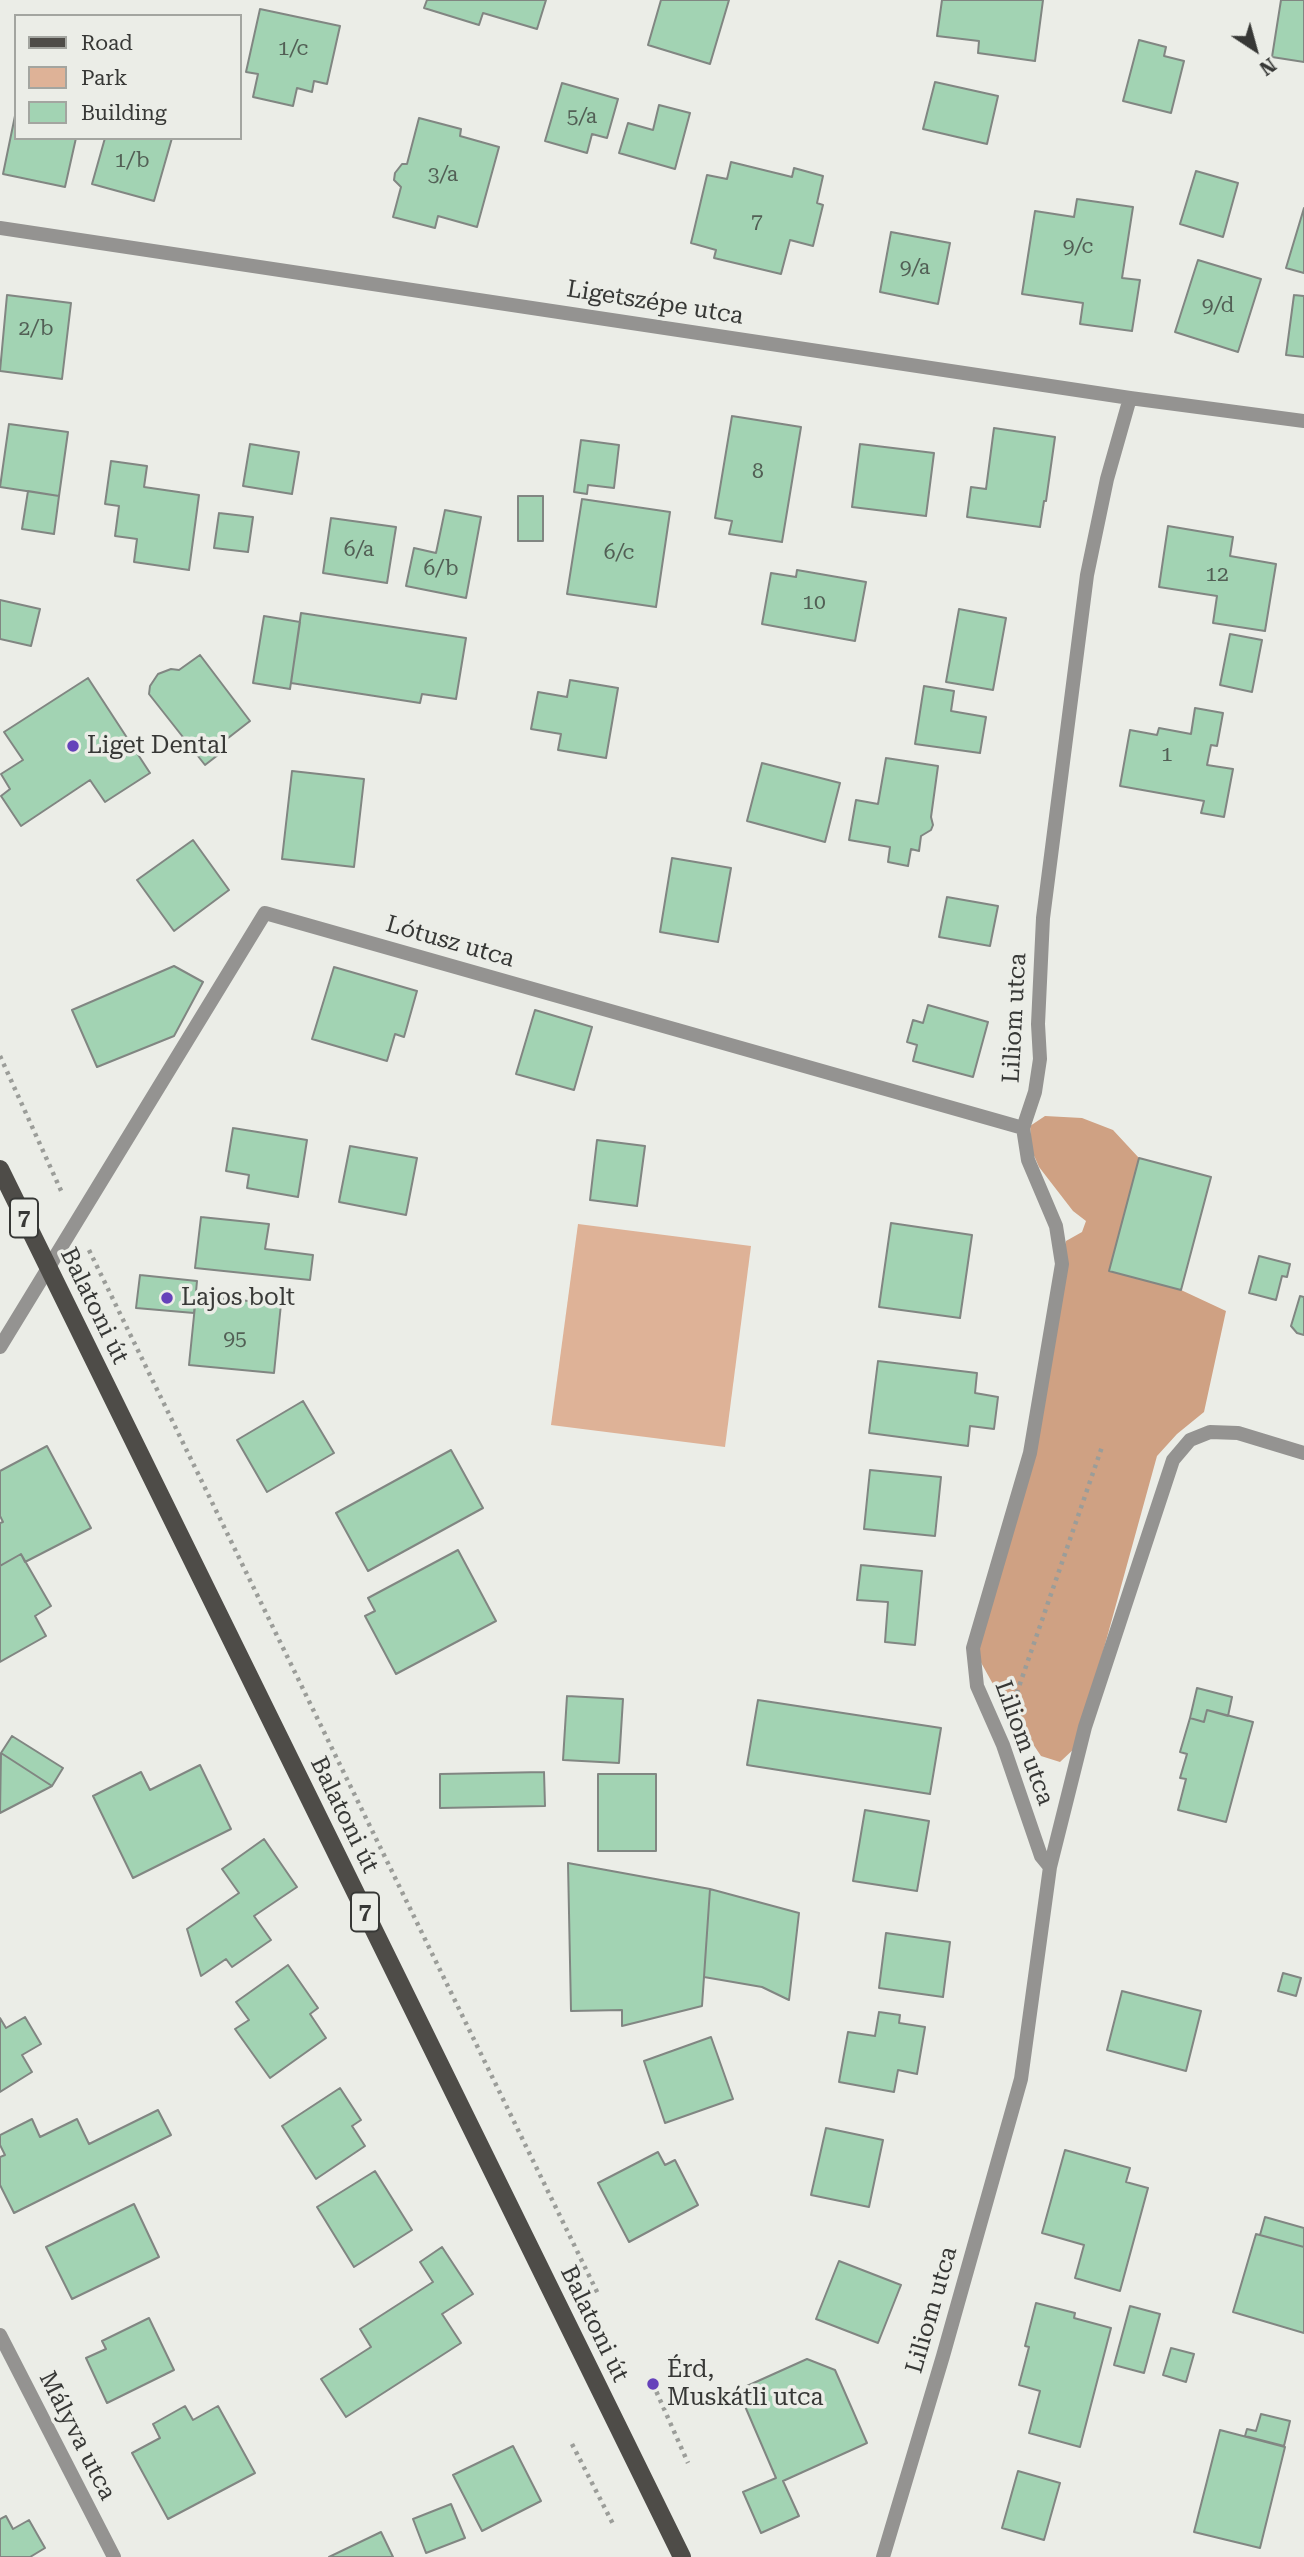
<!DOCTYPE html>
<meta charset="utf-8">
<style>
body{margin:0}
#map{position:relative;width:1304px;height:2557px;overflow:hidden;background:#ebede7;font-family:"Roboto Serif",serif}
canvas{display:block}
.legend{position:absolute;left:14px;top:14px;width:228px;height:126px;box-sizing:border-box;background:#ebede7;border:2px solid #a3a5a0;margin:0;padding:9px 12px;list-style:none;font-size:21px;color:#373836}
.legend li{display:flex;align-items:center;gap:14px;height:35px}
.legend b{width:35px;border:2px solid #a3a5a0}
.north{position:absolute;left:1220px;top:14px;width:70px;height:70px;-webkit-text-stroke:5px #ebede7;paint-order:stroke;rotate:144deg;font-size:19px;font-weight:700;line-height:28px;text-align:center;color:#373836}
.north::after{content:'';display:block;margin:auto;width:24px;height:32px;background:#373836;clip-path:polygon(50% 0,100% 100%,50% 72%,0 100%)}
</style>
<div id="map">
<canvas width="1304" height="2557"></canvas>
<ul class="legend">
<li><b style="height:9px;background:#4e4c48"></b>Road</li>
<li><b style="height:19px;background:#deb297"></b>Park</li>
<li><b style="height:19px;background:#a2d3b3"></b>Building</li>
</ul>
<div class="north">N</div>
</div>
<script>
const g = document.querySelector('canvas').getContext('2d');
g.lineJoin = 'round';
function fillPath(path, color) { g.fillStyle = color; g.fill(path, 'evenodd'); }
const poly = rows => new Path2D(rows.map(r => 'M' + r).join(''));
function trace(path, color, width, dash) { g.strokeStyle = color; g.lineWidth = width; g.lineCap = dash ? 'butt' : 'round'; g.setLineDash(dash || []); g.stroke(path); }
function write(font, color, halo, rows, align = 'center') {
  g.font = font + ' "Roboto Serif",serif'; g.lineWidth = 7; g.setLineDash([]); g.textBaseline = 'middle'; g.strokeStyle = halo; g.fillStyle = color; for (const [text, x, y, turn = 0] of rows) {
    g.save(); g.translate(x, y); g.rotate((+turn || 0) * Math.PI / 180); g.textAlign = isNaN(turn) ? turn : align; if (halo) g.strokeText(text, 0, 0); g.fillText(text, 0, 0); g.restore();
  }
}
const green = poly([
 [578,1224,751,1246,725,1447,551,1425]
]);
const forest = poly([
 [1045,1116,1082,1118,1113,1130,1139,1158,1110,1271,1181,1290,1226,1311,1204,1412,1177,1434,1157,1456,1077,1746,1060,1762,1041,1756,994,1686,973,1648,1030,1453,1066,1241,1082,1232,1086,1221,1073,1211,1039,1167,1032,1151,1030,1126]
]);
const building = poly([
 [427,0,546,0,537,29,483,13,479,25,424,8,427,0],
 [661,0,729,0,710,64,648,45,661,0],
 [942,0,1043,0,1035,61,978,53,979,41,937,36,942,0],
 [1281,0,1304,0,1304,62,1272,57,1281,0],
 [260,9,340,26,327,84,314,81,312,92,297,88,293,106,253,97,258,74,246,72,260,9],
 [1139,40,1166,47,1164,56,1184,61,1171,113,1123,101,1139,40],
 [935,82,998,96,987,144,923,129,935,82],
 [562,83,618,99,607,138,592,134,587,153,545,141,562,83],
 [659,105,690,113,675,169,619,153,628,123,653,130,659,105],
 [16,111,16,138,76,138,65,187,3,174,16,111],
 [419,118,461,129,460,136,499,147,477,227,438,216,435,228,393,217,401,187,394,180,395,173,402,164,407,164,419,118],
 [105,138,172,138,154,201,92,184,105,138],
 [731,162,792,177,794,168,823,176,817,203,823,205,813,246,790,240,781,274,714,258,716,250,691,243,707,175,727,179,731,162],
 [1196,171,1238,183,1223,237,1180,224,1196,171],
 [1077,199,1133,207,1122,278,1140,280,1132,331,1080,324,1083,303,1022,294,1035,211,1074,217,1077,199],
 [1304,208,1304,273,1286,268,1304,208],
 [891,232,950,243,938,304,880,292,891,232],
 [1198,260,1261,279,1238,352,1175,332,1198,260],
 [7,295,71,303,62,379,0,371,7,295],
 [1294,295,1304,296,1304,357,1286,355,1294,295],
 [732,416,801,427,782,542,729,534,732,521,715,518,732,416],
 [9,424,68,432,59,496,0,487,9,424],
 [994,428,1055,437,1046,501,1044,501,1040,527,967,517,971,487,986,489,994,428],
 [581,440,619,445,614,488,588,485,587,494,574,492,581,440],
 [250,444,299,452,292,494,243,486,250,444],
 [860,444,934,453,926,516,852,507,860,444],
 [111,461,147,466,144,487,199,495,189,570,134,562,137,539,115,536,119,506,105,504,111,461],
 [28,491,59,496,54,534,22,529,28,491],
 [518,496,543,496,543,541,518,541,518,496],
 [582,499,670,512,656,607,567,594,582,499],
 [445,510,481,517,466,598,406,586,414,548,436,553,445,510],
 [219,513,253,517,248,552,214,548,219,513],
 [331,518,396,527,387,583,323,573,331,518],
 [1168,526,1233,537,1230,556,1276,564,1265,631,1213,623,1217,596,1159,587,1168,526],
 [797,570,866,582,855,641,762,624,771,573,796,577,797,570],
 [0,600,40,609,31,646,0,639,0,600],
 [959,609,1006,618,993,690,946,682,959,609],
 [301,613,466,638,456,699,422,694,420,703,291,683,301,613],
 [264,616,300,622,290,689,253,683,264,616],
 [1230,634,1262,640,1252,692,1220,685,1230,634],
 [200,655,250,721,223,742,227,748,205,765,149,694,150,686,158,674,171,669,179,670,200,655],
 [88,678,150,773,105,802,90,780,21,826,1,796,10,789,1,774,23,760,4,732,88,678],
 [570,680,618,688,606,758,558,750,561,734,531,729,538,692,567,697,570,680],
 [924,686,954,691,951,711,986,717,980,753,915,744,924,686],
 [1195,708,1223,713,1217,746,1211,745,1207,765,1233,769,1224,817,1201,813,1204,801,1120,786,1130,730,1157,735,1159,728,1191,734,1195,708],
 [886,758,938,766,931,817,933,825,931,830,921,836,919,851,911,849,908,866,888,862,890,847,849,840,856,800,878,804,886,758],
 [762,763,840,783,825,842,747,821,762,763],
 [292,771,364,779,354,867,282,859,292,771],
 [193,840,229,890,174,931,137,880,193,840],
 [672,858,731,868,718,942,660,932,672,858],
 [947,897,998,906,990,946,939,937,947,897],
 [174,966,203,982,174,1036,97,1067,72,1010,174,966],
 [334,967,417,991,404,1037,395,1034,387,1061,312,1039,334,967],
 [928,1005,988,1022,973,1077,913,1061,917,1045,907,1042,913,1020,923,1023,928,1005],
 [535,1010,592,1027,574,1090,516,1074,535,1010],
 [233,1128,307,1140,298,1197,247,1188,249,1175,226,1171,233,1128],
 [597,1140,645,1146,637,1206,590,1200,597,1140],
 [350,1146,417,1158,406,1215,339,1202,350,1146],
 [1139,1158,1211,1177,1181,1290,1109,1271,1139,1158],
 [201,1217,269,1224,265,1249,313,1255,310,1280,195,1268,201,1217],
 [891,1223,972,1235,960,1318,879,1307,891,1223],
 [1259,1256,1290,1264,1287,1277,1282,1276,1276,1300,1249,1293,1259,1256],
 [140,1275,197,1281,194,1313,136,1308,140,1275],
 [196,1296,281,1304,274,1373,189,1365,196,1296],
 [1300,1296,1304,1297,1304,1335,1297,1333,1291,1326,1300,1296],
 [878,1361,977,1373,975,1393,998,1397,994,1429,970,1426,968,1446,869,1433,878,1361],
 [303,1401,334,1453,267,1492,237,1440,303,1401],
 [47,1446,91,1528,25,1562,21,1554,0,1566,0,1523,3,1522,0,1516,0,1471,47,1446],
 [451,1450,483,1508,368,1571,336,1513,451,1450],
 [870,1470,941,1477,935,1536,864,1529,870,1470],
 [458,1550,496,1621,396,1674,365,1616,375,1611,368,1598,458,1550],
 [21,1554,51,1606,35,1616,46,1636,0,1662,0,1566,21,1554],
 [861,1565,922,1571,915,1645,885,1642,888,1602,857,1600,861,1565],
 [1197,1688,1232,1697,1228,1716,1207,1710,1204,1722,1190,1718,1197,1688],
 [567,1696,623,1699,619,1763,563,1760,567,1696],
 [758,1700,941,1728,930,1794,747,1765,758,1700],
 [1207,1710,1253,1722,1226,1822,1178,1810,1186,1779,1180,1778,1187,1754,1180,1752,1190,1718,1204,1722,1207,1710],
 [12,1736,63,1768,52,1786,1,1753,12,1736],
 [1,1753,52,1786,0,1813,1,1753],
 [200,1765,231,1829,133,1878,93,1796,141,1772,150,1790,200,1765],
 [544,1772,545,1806,440,1808,440,1774,544,1772],
 [598,1774,656,1774,656,1851,598,1851,598,1774],
 [865,1810,929,1821,917,1891,853,1881,865,1810],
 [264,1839,297,1887,254,1916,271,1940,232,1967,226,1959,201,1976,187,1929,239,1893,222,1869,264,1839],
 [568,1863,710,1889,702,2006,622,2026,622,2010,571,2011,568,1863],
 [710,1889,799,1913,789,2000,762,1987,704,1977,710,1889],
 [886,1933,950,1942,943,1997,879,1988,886,1933],
 [288,1965,318,2008,310,2014,326,2038,270,2078,235,2029,249,2020,236,2002,288,1965],
 [1283,1973,1301,1978,1296,1996,1278,1991,1283,1973],
 [1122,1991,1201,2011,1186,2071,1107,2050,1122,1991],
 [879,2012,900,2015,899,2023,925,2027,917,2074,898,2070,894,2092,839,2082,848,2032,875,2036,879,2012],
 [25,2017,41,2044,22,2055,32,2072,0,2092,0,2018,6,2028,25,2017],
 [711,2037,733,2099,665,2123,644,2061,711,2037],
 [340,2088,361,2120,352,2126,365,2146,316,2179,282,2126,340,2088],
 [158,2110,171,2135,14,2213,0,2185,0,2157,5,2155,0,2145,0,2135,32,2119,40,2137,77,2119,89,2144,158,2110],
 [826,2128,883,2140,869,2207,811,2195,826,2128],
 [1065,2150,1130,2168,1126,2182,1148,2188,1120,2291,1075,2278,1084,2245,1042,2233,1065,2150],
 [658,2152,665,2165,675,2160,698,2205,629,2242,598,2183,658,2152],
 [375,2171,412,2230,354,2267,317,2207,375,2171],
 [134,2204,159,2257,72,2299,46,2247,134,2204],
 [1265,2217,1304,2228,1304,2247,1260,2235,1265,2217],
 [1256,2234,1304,2247,1304,2333,1233,2312,1256,2234],
 [442,2247,473,2294,442,2314,461,2343,346,2417,321,2379,371,2347,360,2329,433,2282,420,2262,442,2247],
 [839,2261,901,2285,878,2343,816,2319,839,2261],
 [1036,2303,1075,2313,1074,2318,1111,2328,1080,2447,1029,2433,1040,2391,1019,2385,1029,2347,1025,2346,1036,2303],
 [1130,2306,1160,2314,1144,2373,1114,2365,1130,2306],
 [149,2318,174,2370,107,2403,86,2358,106,2349,102,2341,149,2318],
 [1171,2348,1194,2354,1186,2382,1163,2375,1171,2348],
 [807,2359,835,2370,867,2443,783,2481,799,2516,761,2533,743,2492,776,2478,738,2390,807,2359],
 [185,2406,193,2420,218,2406,255,2473,168,2519,132,2453,160,2438,153,2424,185,2406],
 [1261,2414,1290,2421,1284,2446,1245,2436,1247,2429,1256,2431,1261,2414],
 [1220,2430,1285,2447,1260,2548,1194,2532,1220,2430],
 [513,2446,541,2501,482,2531,453,2475,513,2446],
 [1018,2471,1060,2483,1044,2540,1002,2528,1018,2471],
 [451,2504,465,2538,426,2553,413,2519,451,2504],
 [6,2516,13,2529,29,2520,45,2548,30,2557,0,2557,0,2519,6,2516],
 [381,2532,393,2557,329,2557,381,2532]
]);
const path = poly([
 [0,1056,63,1195],
 [89,1250,599,2296],
 [1014,1701,1103,1444],
 [653,2384,688,2463],
 [572,2444,613,2524]
]);
const street = poly([
 [0,228,1130,398,1304,421],
 [0,1347,265,913,1023,1128],
 [1050,1867,1041,1856,1003,1745,977,1686,973,1648,1030,1453,1062,1264,1056,1226,1028,1160,1023,1128,1035,1092,1040,1059,1038,1024,1043,918,1087,575,1107,479,1130,398],
 [0,2335,114,2557],
 [883,2557,943,2356,1021,2079,1050,1867,1085,1727,1173,1460,1190,1440,1210,1432,1238,1433,1304,1453]
]);
const primary = poly([
 [0,1169,682,2557]
]);
const markers = [
 [73,746,7,"#6542ba"],
 [167,1298,7,"#6542ba"],
 [653,2384,7,"#6542ba"]
];
const numberNames = [
 ["1/c",293,49],
 ["5/a",582,117],
 ["1/b",132,161],
 ["3/a",443,175],
 ["7",757,222],
 ["9/c",1078,247],
 ["9/a",915,268],
 ["9/d",1218,306],
 ["2/b",36,329],
 ["8",758,472],
 ["6/a",359,550],
 ["6/c",619,553],
 ["6/b",441,569],
 ["12",1217,575],
 ["10",814,603],
 ["1",1167,755],
 ["95",235,1339]
];
const shields = [
 [24,1218,28],
 [365,1912,28]
];
const shieldNames = [
 ["7",24,1218],
 ["7",365,1912]
];
const streetNames = [
 ["Ligetszépe utca",655,303,9],
 ["Lótusz utca",450,942,16],
 ["Liliom utca",1015,1018,-87],
 ["Balatoni út",94,1306,64],
 ["Liliom utca",1024,1743,70],
 ["Balatoni út",344,1815,64],
 ["Liliom utca",932,2310,-74],
 ["Balatoni út",594,2324,64],
 ["Mályva utca",77,2436,63]
];
const poiNames = [
 ["Liget Dental",87,746],
 ["Lajos bolt",181,1298],
 ["Érd,",667,2370],
 ["Muskátli utca",667,2398]
];
fillPath(green, '#deb297');
fillPath(forest, '#cfa183');
fillPath(building, '#a2d3b3');
trace(building, '#818682', 2);
trace(path, '#9b9d99', 4.5, [3.5, 5]);
trace(street, '#949391', 14);
trace(primary, '#4e4c48', 18);
for (const [x, y, r, color] of markers) { const dot = new Path2D(); dot.arc(x, y, r, 0, 2 * Math.PI); g.fillStyle = color; g.fill(dot); trace(dot, '#ebede7', 2.5); }
write('21px', '#525f55', null, numberNames);
for (const [x, y, w] of shields) { const box = new Path2D(); box.roundRect(x - w / 2, y - 19.5, w, 39, 5); g.fillStyle = '#ebede7'; g.fill(box); trace(box, '#373836', 2); }
write('bold 23px', '#373836', null, shieldNames);
write('24px', '#373836', '#ebede7', streetNames);
write('24px', '#373836', '#ebede7', poiNames, 'left');
</script>
